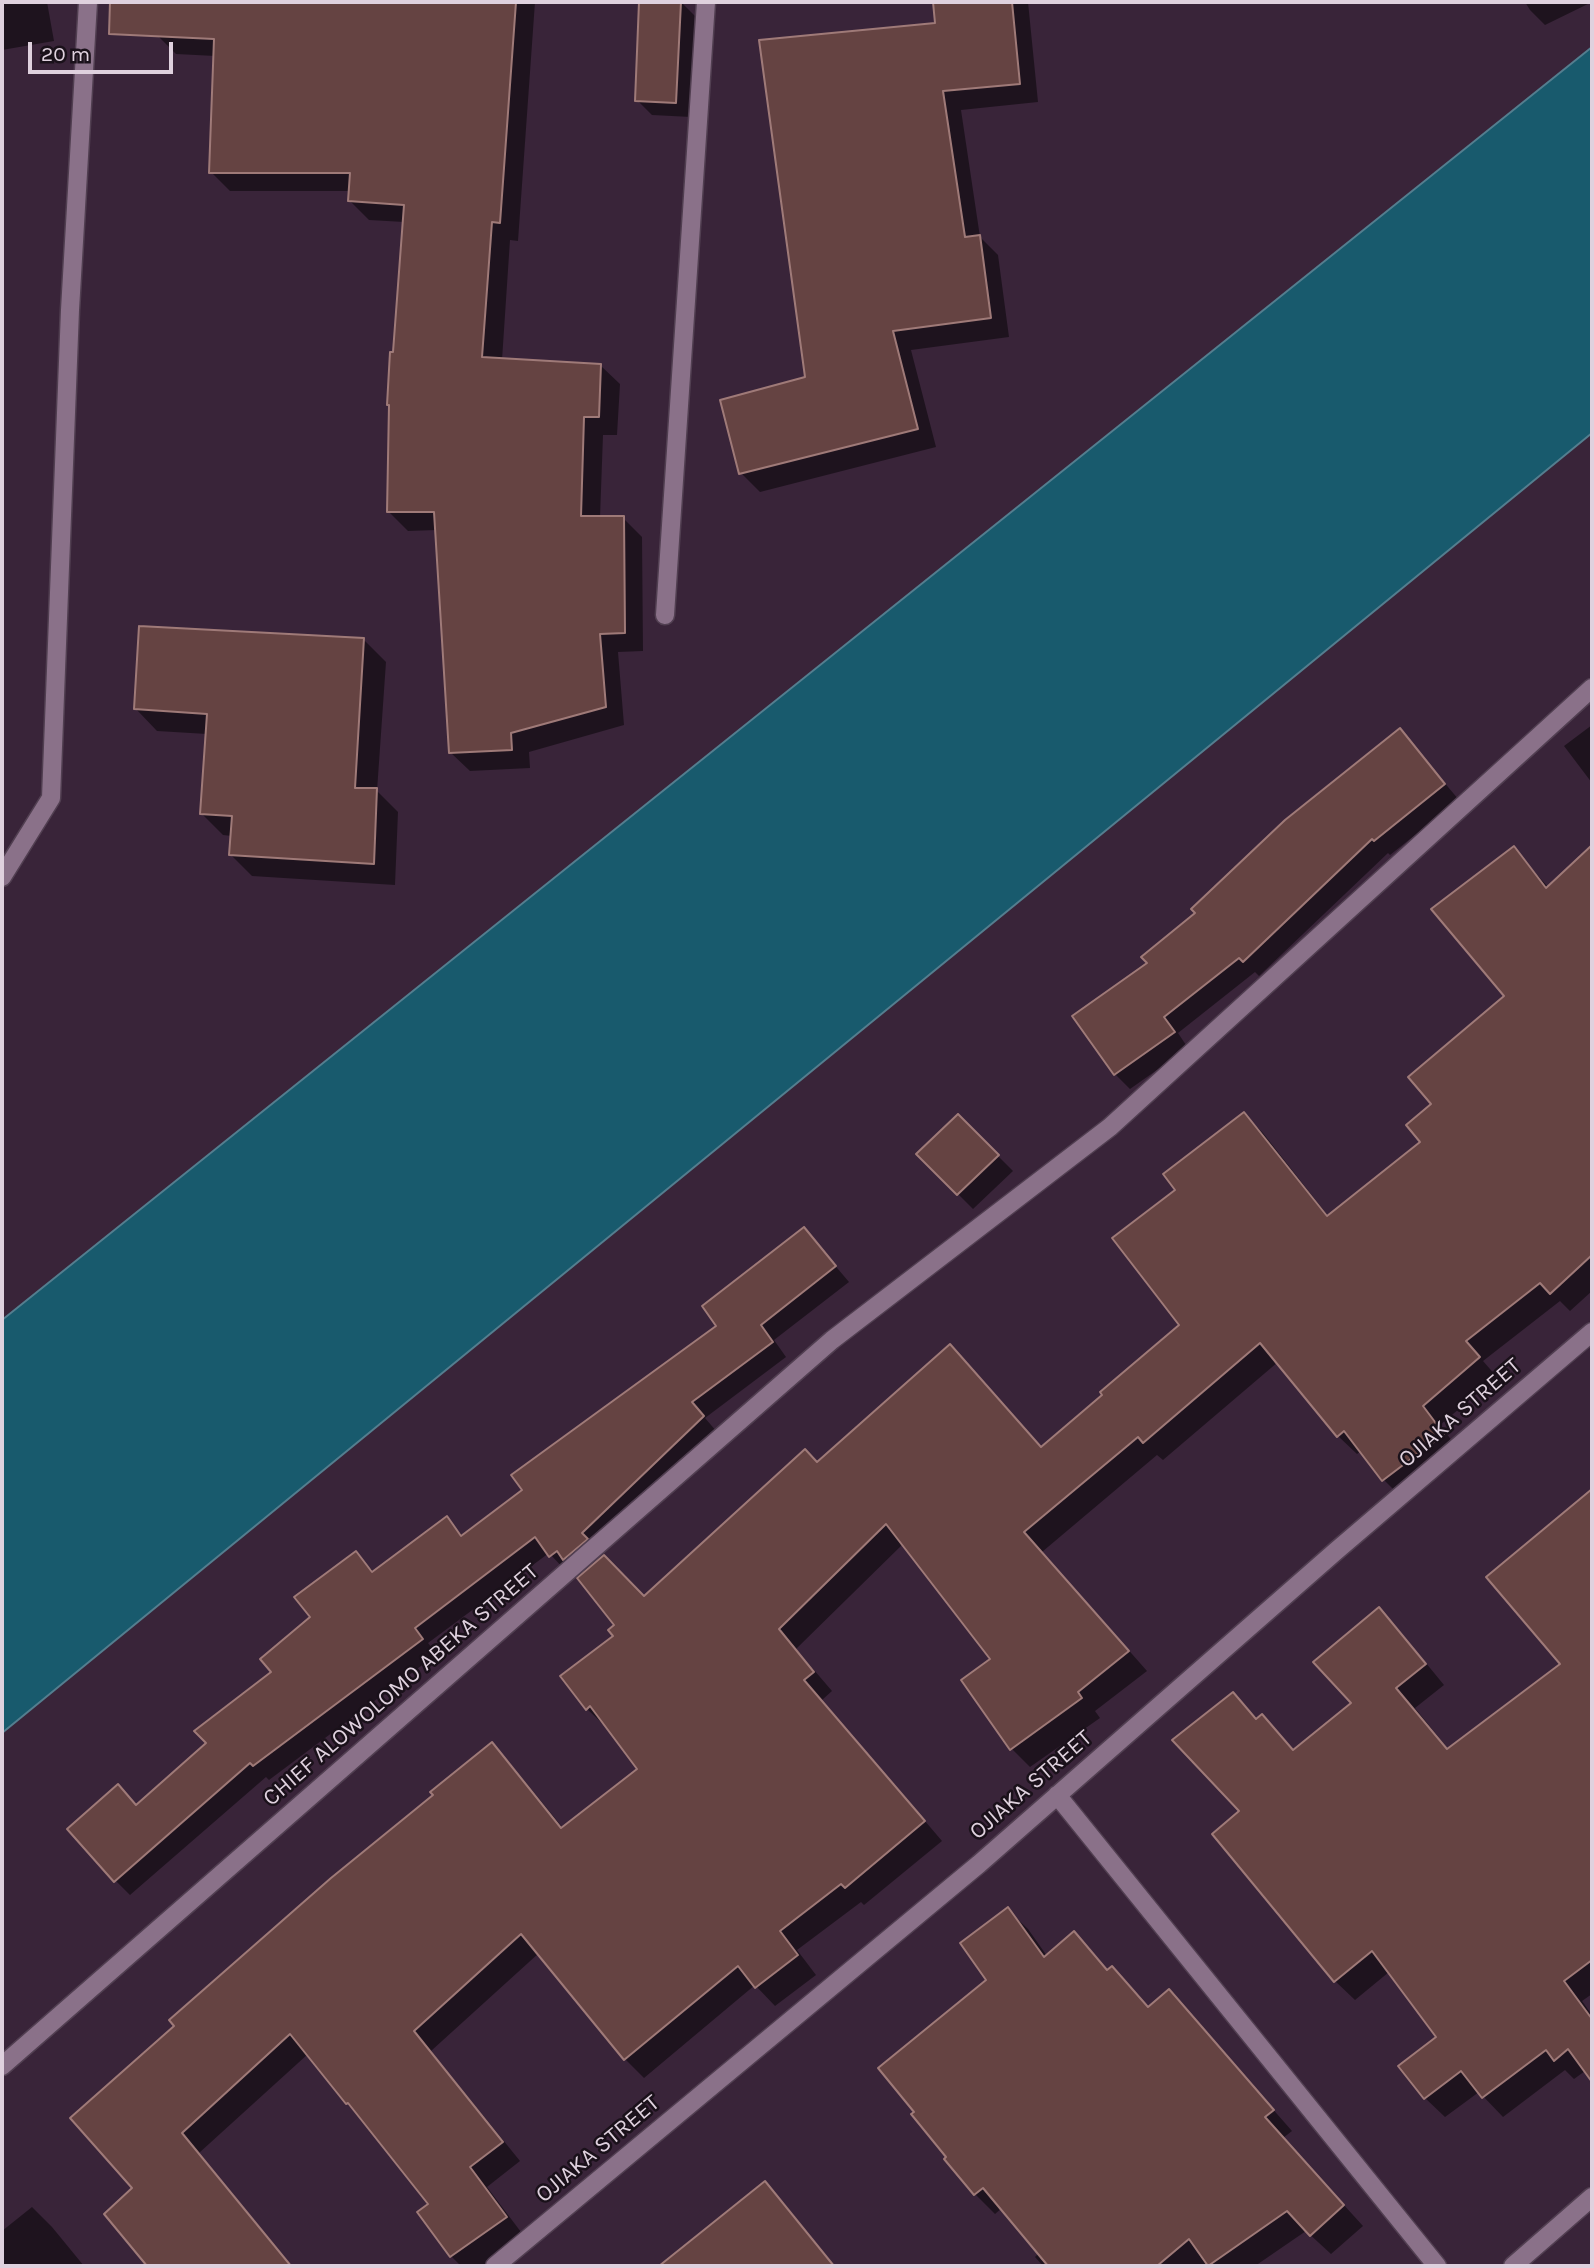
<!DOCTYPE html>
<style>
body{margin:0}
#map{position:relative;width:1594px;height:2268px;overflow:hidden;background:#392439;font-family:Karla,sans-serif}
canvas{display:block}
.frame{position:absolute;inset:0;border:4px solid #dfd1de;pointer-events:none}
.scale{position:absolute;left:28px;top:42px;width:145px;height:32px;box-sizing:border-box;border:4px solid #dfd1de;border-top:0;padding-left:9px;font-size:21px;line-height:24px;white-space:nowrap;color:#dfd1de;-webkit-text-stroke:5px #1a111a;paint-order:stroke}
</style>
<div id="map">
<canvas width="1594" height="2268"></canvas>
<div class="frame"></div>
<div class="scale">20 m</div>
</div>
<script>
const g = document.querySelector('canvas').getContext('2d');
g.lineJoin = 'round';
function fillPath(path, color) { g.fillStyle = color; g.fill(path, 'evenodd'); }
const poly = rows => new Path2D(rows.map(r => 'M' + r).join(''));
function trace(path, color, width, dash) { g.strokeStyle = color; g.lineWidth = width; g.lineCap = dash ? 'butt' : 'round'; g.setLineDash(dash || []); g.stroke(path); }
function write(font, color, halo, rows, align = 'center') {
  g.font = font + ' Karla,sans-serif'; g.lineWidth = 5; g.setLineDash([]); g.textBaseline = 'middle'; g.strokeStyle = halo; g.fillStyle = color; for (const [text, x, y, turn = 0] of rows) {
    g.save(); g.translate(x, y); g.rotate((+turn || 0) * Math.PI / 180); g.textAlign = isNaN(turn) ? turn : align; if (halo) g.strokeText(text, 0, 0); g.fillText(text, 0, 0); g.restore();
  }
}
const water = poly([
 [1592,47,1592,433,2,1733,2,1320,1592,47]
]);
const shadow = poly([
 [2,2,47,2,54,41,2,50],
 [158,2,535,2,518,241,510,240,502,360,601,366,620,384,617,435,603,435,600,518,623,518,642,537,643,651,618,652,624,725,529,752,530,768,470,771,451,753,437,530,408,531,389,512,391,407,404,222,369,220,350,201,351,191,230,191,211,172,215,56,176,54,157,35],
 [641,2,681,2,695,16,691,117,652,115,637,100],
 [935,2,1028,2,1038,102,961,110,980,237,998,255,1009,337,911,350,936,447,760,492,741,473,807,378,768,106,761,42,937,25],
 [1525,2,1592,2,1545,25,1530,10],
 [364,640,386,662,377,791,398,812,395,885,252,876,231,855,232,836,223,835,202,814,207,734,157,731,136,709],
 [1592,725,1592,783,1564,746],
 [1400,730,1459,800,1390,855,1388,853,1259,976,1255,972,1178,1033,1188,1048,1130,1089,1115,1074,1149,964],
 [1513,848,1549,888,1592,848,1592,1291,1570,1311,1560,1301,1483,1361,1497,1377,1440,1425,1462,1454,1402,1498,1384,1480,1361,1451,1357,1454,1338,1436,1278,1362,1163,1460,1157,1455,1042,1552,1147,1671,1095,1711,1100,1718,1030,1767,1012,1749,993,1659,903,1544,796,1649,832,1691,822,1700,942,1841,864,1905,861,1902,797,1950,816,1975,775,2006,755,1985,644,2078,625,2059,539,1953,431,2051,520,2161,487,2187,524,2236,482,2266,461,2266,451,2256,431,2204,308,2054,199,2153,292,2266,149,2266,106,2214,135,2188,435,1796,492,1744,510,1763,563,1828,640,1769,607,1726,606,1727,587,1709,615,1636,644,1598,817,1464,1042,1448,1104,1395,1181,1325,1177,1190,1244,1114,1263,1133,1329,1217,1423,1142,1433,1104,1506,996],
 [958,1116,1013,1171,973,1209,918,1154],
 [804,1229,849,1282,774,1340,786,1357,705,1418,717,1432,596,1549,601,1554,579,1573,571,1565,565,1570,549,1553,428,1643,437,1654,269,1780,266,1777,130,1895,115,1880,137,1806,208,1743,274,1672,356,1553,374,1572,447,1519,463,1536,524,1490,719,1326],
 [1584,1498,1592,1506,1592,1994,1582,2001,1592,2015,1592,2066,1574,2079,1565,2070,1503,2117,1479,2092,1445,2117,1425,2098,1438,2037,1389,1972,1355,2000,1335,1981,1241,1811,1233,1694,1258,1719,1262,1716,1295,1751,1354,1703,1379,1610,1398,1629,1444,1685,1415,1708,1449,1750,1562,1664],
 [1008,1910,1028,1929,1047,1956,1074,1934,1108,1971,1149,2008,1169,1991,1292,2131,1283,2138,1363,2226,1331,2254,1306,2231,1255,2266,1043,2266,1035,2257,1039,2253,1002,2208,995,2214,975,2194,989,1980],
 [764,2184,784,2203,835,2266,700,2266,685,2248],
 [32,2207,52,2227,84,2266,2,2266,2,2231]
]);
const building = poly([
 [110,2,516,2,500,223,492,222,482,357,601,364,599,417,584,417,581,516,624,516,625,633,600,634,606,707,511,733,512,750,449,753,434,512,387,512,389,405,387,405,390,352,393,352,404,205,348,201,350,173,209,173,214,39,109,34,110,2],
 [639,2,681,2,676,103,635,101,639,2],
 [933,2,1012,2,1020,84,943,91,965,237,980,235,991,318,893,331,918,429,739,474,720,400,805,377,759,40,935,23,933,2],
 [139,626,364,638,355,788,377,788,374,864,229,855,232,816,200,814,207,714,134,709,139,626],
 [1400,728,1445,784,1374,841,1372,839,1243,962,1239,958,1164,1017,1175,1032,1114,1075,1072,1016,1147,963,1141,957,1195,913,1191,909,1285,820,1400,728],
 [1592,845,1592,1255,1550,1294,1540,1283,1466,1341,1480,1357,1423,1406,1444,1434,1382,1481,1344,1431,1337,1437,1260,1343,1143,1443,1138,1437,1024,1532,1129,1651,1078,1692,1082,1698,1010,1750,961,1680,990,1659,886,1524,779,1629,814,1672,804,1680,925,1821,845,1888,841,1884,780,1931,798,1955,755,1988,738,1966,624,2060,521,1934,414,2031,503,2142,470,2167,507,2217,450,2257,417,2212,428,2204,348,2103,346,2104,290,2034,182,2133,291,2266,147,2266,104,2214,132,2188,70,2118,174,2026,169,2020,331,1878,433,1795,430,1792,492,1742,561,1828,637,1769,590,1706,586,1710,560,1676,613,1636,608,1630,614,1625,577,1578,604,1555,644,1596,805,1449,817,1462,950,1344,1041,1447,1102,1395,1100,1392,1179,1325,1112,1238,1175,1190,1163,1174,1244,1112,1327,1216,1420,1142,1406,1125,1431,1104,1408,1077,1504,996,1431,909,1514,846,1546,888,1592,845],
 [958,1114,999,1155,957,1195,916,1154,958,1114],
 [804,1227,836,1266,761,1325,773,1342,692,1402,704,1416,582,1533,588,1539,563,1560,557,1551,549,1557,535,1537,415,1628,423,1639,253,1766,250,1763,114,1882,67,1829,118,1784,136,1805,206,1743,194,1731,271,1672,260,1659,310,1617,294,1597,356,1551,372,1572,447,1516,461,1536,522,1490,511,1475,716,1326,702,1306,804,1227],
 [1592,1489,1592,1960,1564,1981,1592,2019,1592,2082,1568,2049,1554,2061,1546,2050,1482,2098,1461,2071,1424,2099,1398,2066,1436,2037,1372,1951,1334,1982,1212,1834,1239,1811,1172,1740,1233,1692,1256,1719,1262,1714,1293,1750,1351,1703,1313,1662,1379,1607,1426,1664,1396,1688,1447,1749,1560,1664,1486,1577,1592,1489],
 [1008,1907,1044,1957,1074,1931,1107,1970,1112,1966,1148,2007,1169,1989,1274,2110,1265,2117,1344,2205,1310,2236,1287,2211,1208,2266,1189,2239,1157,2266,1048,2266,983,2188,974,2195,944,2159,946,2157,911,2114,914,2112,878,2068,986,1980,960,1943,1008,1907],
 [765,2181,834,2266,659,2266,765,2181]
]);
const minor = poly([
 [665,615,706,2],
 [2,877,51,798,70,310,88,2],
 [1057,1795,1437,2266],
 [2,2066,832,1340,1110,1127,1592,688],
 [495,2266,979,1864,1336,1551,1592,1332],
 [1513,2266,1592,2197]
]);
const streetNames = [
 ["OJIAKA STREET",1460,1413,-41],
 ["CHIEF ALOWOLOMO ABEKA STREET",401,1685,-41],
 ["OJIAKA STREET",1031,1785,-41],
 ["OJIAKA STREET",598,2149,-40]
];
fillPath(water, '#185a6d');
trace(water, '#547e8f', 2);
fillPath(shadow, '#0007');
fillPath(building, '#654342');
trace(building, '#9f7a78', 2);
trace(minor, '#513f51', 21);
trace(minor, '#8a7189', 18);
write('23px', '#dfd1de', '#1a111a', streetNames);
</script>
